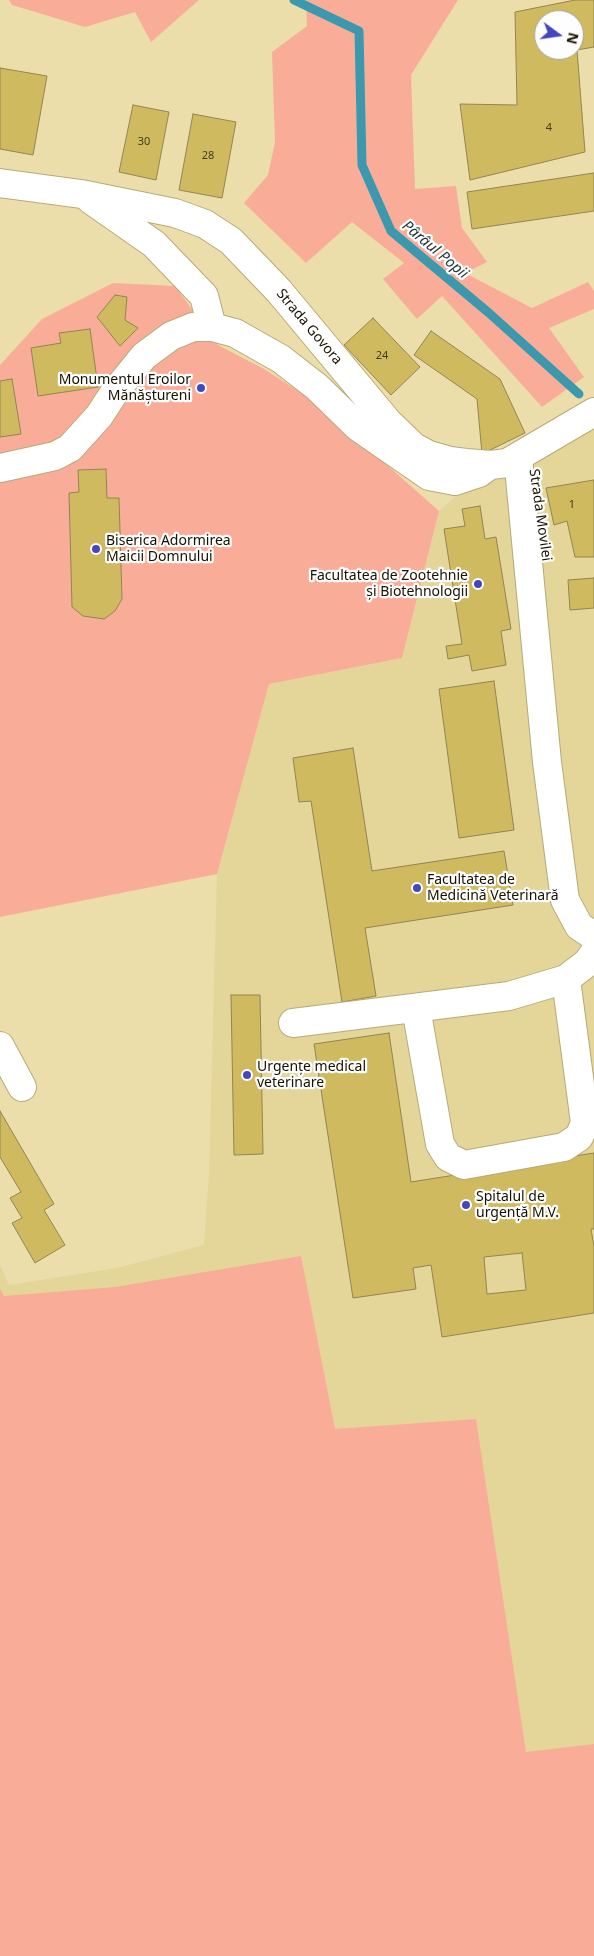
<!DOCTYPE html>
<meta charset="utf-8">
<style>
body{margin:0}
#map{position:relative;width:594px;height:1956px;overflow:hidden;background:#ebdeaa;font-family:"Noto Sans",sans-serif}
canvas{display:block}
.north{position:absolute;left:534px;top:10px;width:50px;height:50px;box-sizing:border-box;background:#fefefe;border:1px solid #a19f99;border-radius:50%;rotate:104deg;font-size:14px;font-weight:700;line-height:20px;text-align:center;color:#161101}
.north::after{content:'';display:block;margin:auto;width:18px;height:22px;background:#4448bd;clip-path:polygon(50% 0,100% 100%,50% 72%,0 100%)}
</style>
<div id="map">
<canvas width="594" height="1956"></canvas>
<div class="north">N</div>
</div>
<script>
const g = document.querySelector('canvas').getContext('2d');
g.lineJoin = 'round';
function fillPath(path, color) { g.fillStyle = color; g.fill(path, 'evenodd'); }
const poly = rows => new Path2D(rows.map(r => 'M' + r).join(''));
function trace(path, color, width, dash) { g.strokeStyle = color; g.lineWidth = width; g.lineCap = dash ? 'butt' : 'round'; g.setLineDash(dash || []); g.stroke(path); }
function write(font, color, halo, rows, align = 'center') {
  g.font = font + ' "Noto Sans",sans-serif'; g.lineWidth = 4.5; g.setLineDash([]); g.textBaseline = 'middle'; g.strokeStyle = halo; g.fillStyle = color; for (const [text, x, y, turn = 0] of rows) {
    g.save(); g.translate(x, y); g.rotate((+turn || 0) * Math.PI / 180); g.textAlign = isNaN(turn) ? turn : align; if (halo) g.strokeText(text, 0, 0); g.fillText(text, 0, 0); g.restore();
  }
}
const built = poly([
 [594,412,594,1956,0,1956,0,1265,9,1285,117,1268,204,1245,209,1174,217,874,269,684,402,658,439,511,491,465]
]);
const green = poly([
 [9,0,199,0,151,42,135,12,85,27,12,5],
 [306,0,458,0,411,75,415,189,456,186,462,228,487,262,465,273,532,308,588,282,594,291,594,309,549,328,584,377,542,407,442,296,417,319,383,279,404,263,352,222,306,263,244,203,268,175,275,142,272,52,307,26],
 [113,283,175,286,218,345,264,369,317,403,439,511,402,658,269,684,217,874,0,917,0,365,42,319],
 [301,1256,335,1429,476,1419,526,1752,594,1744,594,1956,0,1956,0,1289,4,1296,115,1287]
]);
const stream = poly([
 [294,0,359,31,362,165,391,231,489,313,579,394]
]);
const building = poly([
 [575,0,594,0,594,47,577,50,585,152,470,180,460,104,517,105,515,12,575,0],
 [544,20,574,20,574,50,544,50,544,20],
 [0,68,47,76,33,155,0,149,0,68],
 [133,105,169,112,156,180,119,172,133,105],
 [193,114,236,122,222,198,179,190,193,114],
 [594,173,594,211,472,229,467,192,594,173],
 [115,295,127,297,125,320,138,328,120,346,97,317,115,295],
 [373,318,420,367,391,395,344,345,373,318],
 [90,329,98,387,38,396,31,348,61,343,59,333,90,329],
 [431,331,500,379,525,433,482,454,477,399,414,355,431,331],
 [12,379,21,434,0,437,0,381,12,379],
 [106,469,107,498,119,498,122,599,115,611,104,619,83,616,72,607,69,493,79,492,78,470,106,469],
 [594,480,594,557,575,557,567,521,554,525,546,488,594,480],
 [480,506,485,539,496,537,511,629,501,631,506,665,472,671,469,655,448,659,446,646,462,644,444,529,465,526,462,509,480,506],
 [594,578,594,608,570,610,568,580,594,578],
 [494,681,514,830,459,838,439,689,494,681],
 [353,748,372,871,504,851,513,905,365,928,376,996,342,1002,311,801,299,802,293,758,353,748],
 [231,995,260,995,263,1154,234,1155,231,995],
 [389,1033,411,1182,594,1153,594,1229,591,1229,594,1247,594,1313,442,1337,431,1265,413,1268,416,1289,353,1298,314,1044,389,1033],
 [522,1253,526,1290,487,1294,484,1257,522,1253],
 [0,1111,54,1204,44,1210,65,1245,35,1263,12,1223,22,1218,10,1198,21,1192,0,1157,0,1111]
]);
const minor = poly([
 [0,183,81,194,175,213,205,224,231,241,279,291,388,422,414,447,429,455,450,461,466,463,491,465,507,463,594,412],
 [91,200,154,244,204,296,212,327],
 [518,457,547,762,565,900,579,926,594,936],
 [0,468,55,456,70,448,99,416,114,393,144,356,171,336,193,327,212,327,235,333,281,359,317,387,358,427,429,476,455,481,479,473,490,465],
 [416,1008,440,1144,448,1157,464,1165,564,1147,579,1137,585,1123,566,979],
 [293,1023,509,996,566,979,587,963,594,953],
 [0,1046,22,1087]
]);
const markers = [
 [201,388,5,"#4448bd"],
 [96,549,5,"#4448bd"],
 [478,584,5,"#4448bd"],
 [417,888,5,"#4448bd"],
 [247,1075,5,"#4448bd"],
 [466,1205,5,"#4448bd"]
];
const numberNames = [
 ["4",549,128],
 ["30",144,142],
 ["28",208,156],
 ["24",382,356],
 ["1",572,505]
];
const streetNames = [
 ["Strada Govora",309,327,50],
 ["Strada Movilei",540,515,82]
];
const poiNames = [
 ["Monumentul Eroilor",191,380,"right"],
 ["Mănăștureni",191,396,"right"],
 ["Biserica Adormirea",106,541],
 ["Maicii Domnului",106,557],
 ["Facultatea de Zootehnie",468,576,"right"],
 ["și Biotehnologii",468,592,"right"],
 ["Facultatea de",427,880],
 ["Medicină Veterinară",427,896],
 ["Urgențe medical",257,1067],
 ["veterinare",257,1083],
 ["Spitalul de",476,1197],
 ["urgență M.V.",476,1213]
];
const waterNames = [
 ["Pârâul Popii",435,250,40]
];
fillPath(built, '#e4d599');
fillPath(green, '#f9ad99');
trace(stream, '#3b98ad', 9);
fillPath(building, '#d0ba60');
trace(building, '#918554', 1);
trace(minor, '#b7aa78', 30);
trace(minor, '#fff', 28);
for (const [x, y, r, color] of markers) { const dot = new Path2D(); dot.arc(x, y, r, 0, 2 * Math.PI); g.fillStyle = color; g.fill(dot); trace(dot, '#fefefe', 2); }
write('11px', '#443b19', null, numberNames);
write('14px', '#161101', '#fefefe', streetNames);
write('14px', '#161101', '#fefefe', poiNames, 'left');
write('italic 15px', '#1f3439', '#fefefe', waterNames);
</script>
